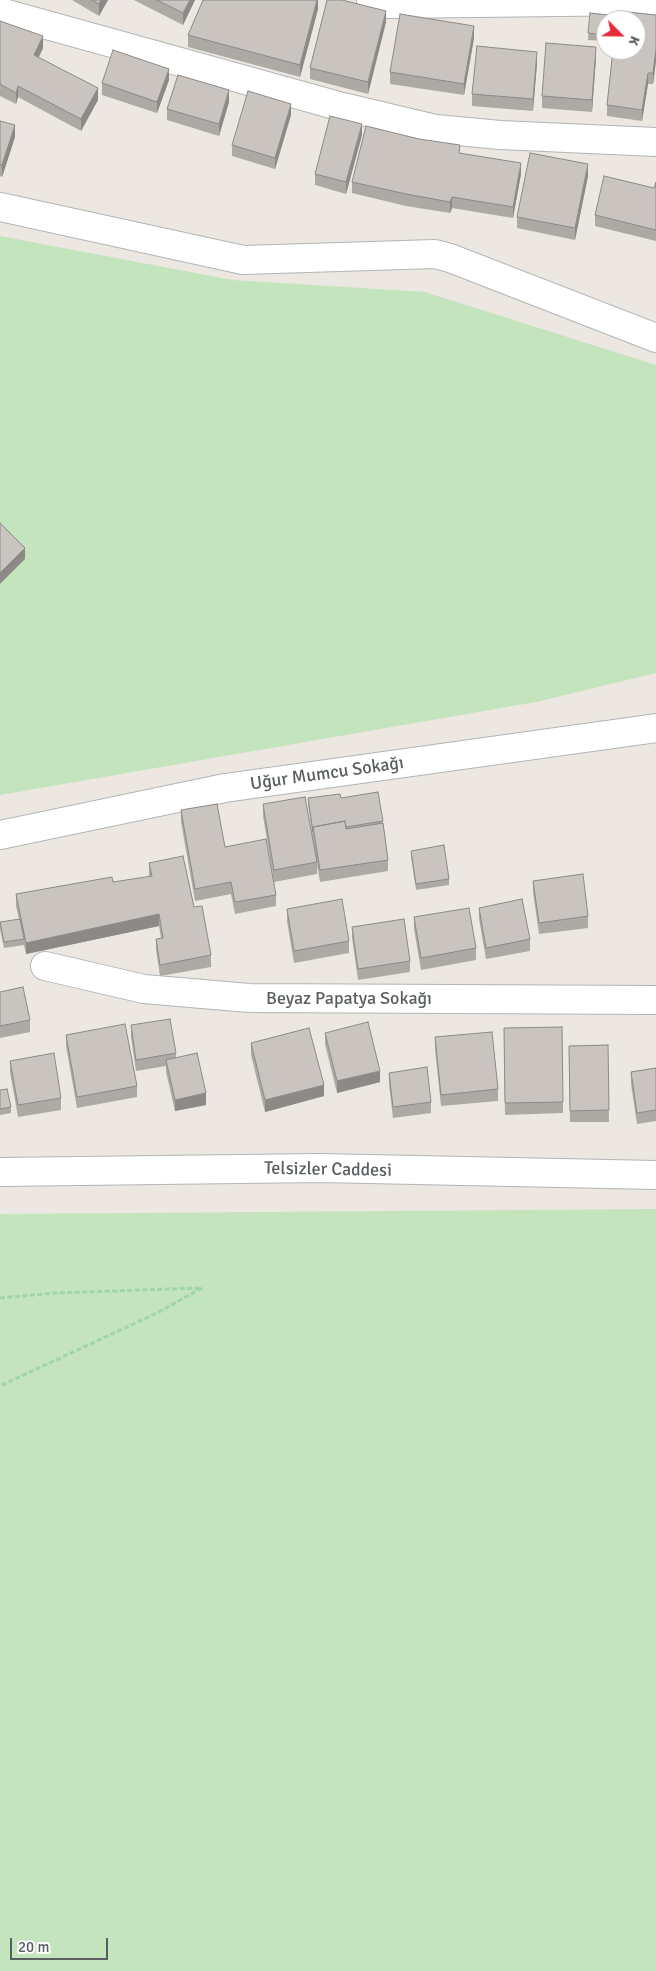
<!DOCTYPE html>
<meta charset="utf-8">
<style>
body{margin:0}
#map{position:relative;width:656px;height:1971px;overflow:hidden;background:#ece7e0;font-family:Signika,sans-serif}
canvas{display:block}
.north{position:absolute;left:596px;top:10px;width:50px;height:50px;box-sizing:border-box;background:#fff;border:1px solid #bdbfc0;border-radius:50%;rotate:113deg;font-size:14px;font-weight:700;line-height:20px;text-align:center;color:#595e61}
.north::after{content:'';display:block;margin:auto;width:18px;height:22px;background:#e9293d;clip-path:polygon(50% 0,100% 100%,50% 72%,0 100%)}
.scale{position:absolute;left:10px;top:1938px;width:98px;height:22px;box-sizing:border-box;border:2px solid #595e61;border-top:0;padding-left:6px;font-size:15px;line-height:18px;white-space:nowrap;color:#595e61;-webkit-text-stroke:4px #fff;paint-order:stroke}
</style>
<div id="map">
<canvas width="656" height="1971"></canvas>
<div class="north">K</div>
<div class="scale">20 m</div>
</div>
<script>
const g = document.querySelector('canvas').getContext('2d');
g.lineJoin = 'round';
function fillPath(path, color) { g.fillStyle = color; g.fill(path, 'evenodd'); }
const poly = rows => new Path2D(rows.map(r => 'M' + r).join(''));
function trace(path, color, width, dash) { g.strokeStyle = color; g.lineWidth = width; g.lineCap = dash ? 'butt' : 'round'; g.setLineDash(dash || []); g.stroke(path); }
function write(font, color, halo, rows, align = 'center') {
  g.font = font + ' Signika,sans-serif'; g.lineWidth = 4; g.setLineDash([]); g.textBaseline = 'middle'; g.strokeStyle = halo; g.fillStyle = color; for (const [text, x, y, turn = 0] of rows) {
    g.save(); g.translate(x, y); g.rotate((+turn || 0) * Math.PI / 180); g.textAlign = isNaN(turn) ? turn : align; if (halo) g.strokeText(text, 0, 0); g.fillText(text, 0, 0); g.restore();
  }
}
const green = poly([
 [0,236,232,280,425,292,656,365,656,673,536,702,0,795],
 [656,1209,656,1971,0,1971,0,1214]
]);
const path = poly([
 [0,1298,55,1293,202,1288,157,1313,0,1386]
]);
const minor = poly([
 [371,0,390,4,644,1,656,4],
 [0,12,335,105,436,129,500,135,656,142],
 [0,207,243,260,435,254,450,258,656,338],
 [0,835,225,788,656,728],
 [45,966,144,989,249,998,656,1000],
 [0,1172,320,1168,656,1175]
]);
const wall = poly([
 [72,0,108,0,99,16],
 [134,0,195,0,183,25],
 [318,0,318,9,300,77,188,47,188,35],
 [618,11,656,15,656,61,653,84,648,84,642,121,607,116,607,105,613,50,636,50,636,20,606,20,606,41,588,40,590,13,618,16],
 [0,21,43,48,39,57,98,100,81,131,18,97,16,104,0,96],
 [386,22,368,94,310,79,310,68],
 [474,38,464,95,390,84,390,72],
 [596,58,592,112,542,108,542,96],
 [537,63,533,111,472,106,472,94],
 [169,80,157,113,102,95,102,83],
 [229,102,219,136,167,120,167,109],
 [291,115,275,169,232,156,232,145],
 [0,121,15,137,2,177,0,176],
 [362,135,346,194,315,185,315,174],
 [460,153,521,174,513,218,452,208,450,213,406,206,352,193,352,182],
 [588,176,575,240,517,228,517,217],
 [656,182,656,241,595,226,595,215,654,188],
 [308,798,341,798,383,821,388,860,388,871,320,882,317,865,317,874,274,882,263,816,263,804,314,845,308,804],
 [181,810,225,847,276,895,276,906,235,914,231,894,195,901,181,822],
 [411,851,449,879,449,885,416,890,411,857],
 [149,863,194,907,211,955,211,967,160,976,156,950,156,939,161,938,159,926,26,954,24,945,4,948,0,929,0,922,19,919,16,906,16,894,113,882,149,877],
 [533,881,588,916,588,928,539,934,533,892],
 [479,908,530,939,530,951,486,959,479,919],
 [287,909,349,941,349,953,294,963,287,921],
 [414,917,476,948,476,960,421,970,414,929],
 [352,927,410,961,410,972,358,980,352,938],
 [0,992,30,1020,30,1032,0,1038],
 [131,1025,176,1053,176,1058,206,1105,175,1111,166,1072,166,1066,136,1071,131,1037],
 [562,1027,563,1113,505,1115,504,1028],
 [325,1033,380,1082,337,1093,325,1044],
 [66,1035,137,1086,137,1097,77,1108,66,1046],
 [435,1037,498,1089,498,1101,441,1106,435,1049],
 [251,1043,324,1096,265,1112,251,1055],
 [608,1045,609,1122,570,1122,569,1046],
 [10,1061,61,1098,61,1110,18,1117,10,1072],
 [656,1068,656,1121,637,1124,631,1084,631,1072],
 [389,1073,431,1102,431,1113,393,1118,389,1084],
 [0,1090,11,1107,11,1113,0,1115]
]);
const shadedWall = poly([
 [101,0,108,0,99,16,99,4],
 [190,0,195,0,183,25,183,13],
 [317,0,318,0,318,9,300,77,300,65],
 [386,11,386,22,368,94,368,82],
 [474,26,474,38,464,95,464,84],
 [43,36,43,48,34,66,34,55],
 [596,47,596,58,592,112,592,100],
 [656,49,656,61,653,84,653,73],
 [537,52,537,63,533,111,533,99],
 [169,69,169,80,157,113,157,102],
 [648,73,648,84,642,121,642,110],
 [18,86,18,97,16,104,16,93],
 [98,88,98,100,81,131,81,119],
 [229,90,229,102,219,136,219,124],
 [291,104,291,115,275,169,275,158],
 [362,124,362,135,346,194,346,182],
 [15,125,15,137,2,177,2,165],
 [521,163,521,174,513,218,513,207],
 [588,164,588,176,575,240,575,228],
 [452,197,452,208,450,213,450,202],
 [25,548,25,559,0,584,0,573],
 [159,914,159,926,26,954,26,943],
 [380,1071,380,1082,337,1093,337,1081],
 [324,1085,324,1096,265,1112,265,1100],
 [206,1093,206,1105,175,1111,175,1100]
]);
const building = poly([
 [92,0,101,0,99,4,92,0],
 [157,0,190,0,183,13,157,0],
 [203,0,317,0,300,65,188,35,203,0],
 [327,0,342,0,386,11,368,82,310,68,327,0],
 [618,11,656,15,656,49,653,73,648,73,642,110,607,105,613,50,636,50,636,20,617,20,618,11],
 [590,13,618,16,617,20,606,20,606,35,588,33,590,13],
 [400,14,474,26,464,84,390,72,400,14],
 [0,21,43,36,34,55,98,88,81,119,18,86,16,93,0,84,0,21],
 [546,43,596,47,592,100,542,96,546,43],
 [477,46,537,52,533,99,472,94,477,46],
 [113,50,169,69,157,102,102,83,113,50],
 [178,75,229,90,219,124,167,109,178,75],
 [248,91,291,104,275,158,232,145,248,91],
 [330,116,362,124,346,182,315,174,330,116],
 [0,121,15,125,2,165,0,165,0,121],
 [366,126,419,139,460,145,459,153,521,163,513,207,452,197,450,202,406,194,352,182,366,126],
 [530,153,588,164,575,228,517,217,530,153],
 [604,176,654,188,656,182,656,230,595,215,604,176],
 [0,523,25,548,0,573,0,523],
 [378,792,383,821,346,827,345,821,313,827,313,832,308,798,340,794,341,798,378,792],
 [305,797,317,862,274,870,263,804,305,797],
 [217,804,225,847,266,839,276,895,235,902,231,882,195,889,181,810,217,804],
 [345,821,346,829,383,823,388,860,320,870,313,827,345,821],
 [444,845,449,879,416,884,411,851,444,845],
 [183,856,194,907,202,906,211,955,160,965,156,939,163,938,159,914,26,943,16,894,112,877,113,882,152,876,149,863,183,856],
 [583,874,588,916,539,923,533,881,583,874],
 [342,899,349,941,294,951,287,909,342,899],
 [522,899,530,939,486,948,479,908,522,899],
 [469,908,476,948,421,958,414,917,469,908],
 [20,919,24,939,4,942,0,922,20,919],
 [404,919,410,961,358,969,352,927,404,919],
 [23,987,30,1020,0,1026,0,992,23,987],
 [170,1019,176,1053,136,1060,131,1025,170,1019],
 [368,1022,380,1071,337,1081,325,1033,368,1022],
 [125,1024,137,1086,77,1097,66,1035,125,1024],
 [562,1027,563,1102,505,1103,504,1028,562,1027],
 [309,1028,324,1085,265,1100,251,1043,309,1028],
 [492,1032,498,1089,441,1095,435,1037,492,1032],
 [608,1045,609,1110,570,1111,569,1046,608,1045],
 [54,1053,61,1098,18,1105,10,1061,54,1053],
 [197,1053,206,1093,175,1100,166,1060,197,1053],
 [427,1067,431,1102,393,1107,389,1073,427,1067],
 [656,1068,656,1110,637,1113,631,1072,656,1068],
 [7,1089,11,1107,0,1109,0,1090,7,1089]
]);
const streetNames = [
 ["Uğur Mumcu Sokağı",327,774,-8],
 ["Beyaz Papatya Sokağı",349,999],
 ["Telsizler Caddesi",328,1170,1]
];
fillPath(green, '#c3e4bc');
trace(minor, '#b1b5b8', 30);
trace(path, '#9fd6a3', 3, [5, 2.5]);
trace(minor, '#fff', 28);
fillPath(wall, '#ada9a4');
fillPath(shadedWall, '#8d8986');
fillPath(building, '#c9c4bf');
trace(building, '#8d8986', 1);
write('18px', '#595e61', '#fff', streetNames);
</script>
